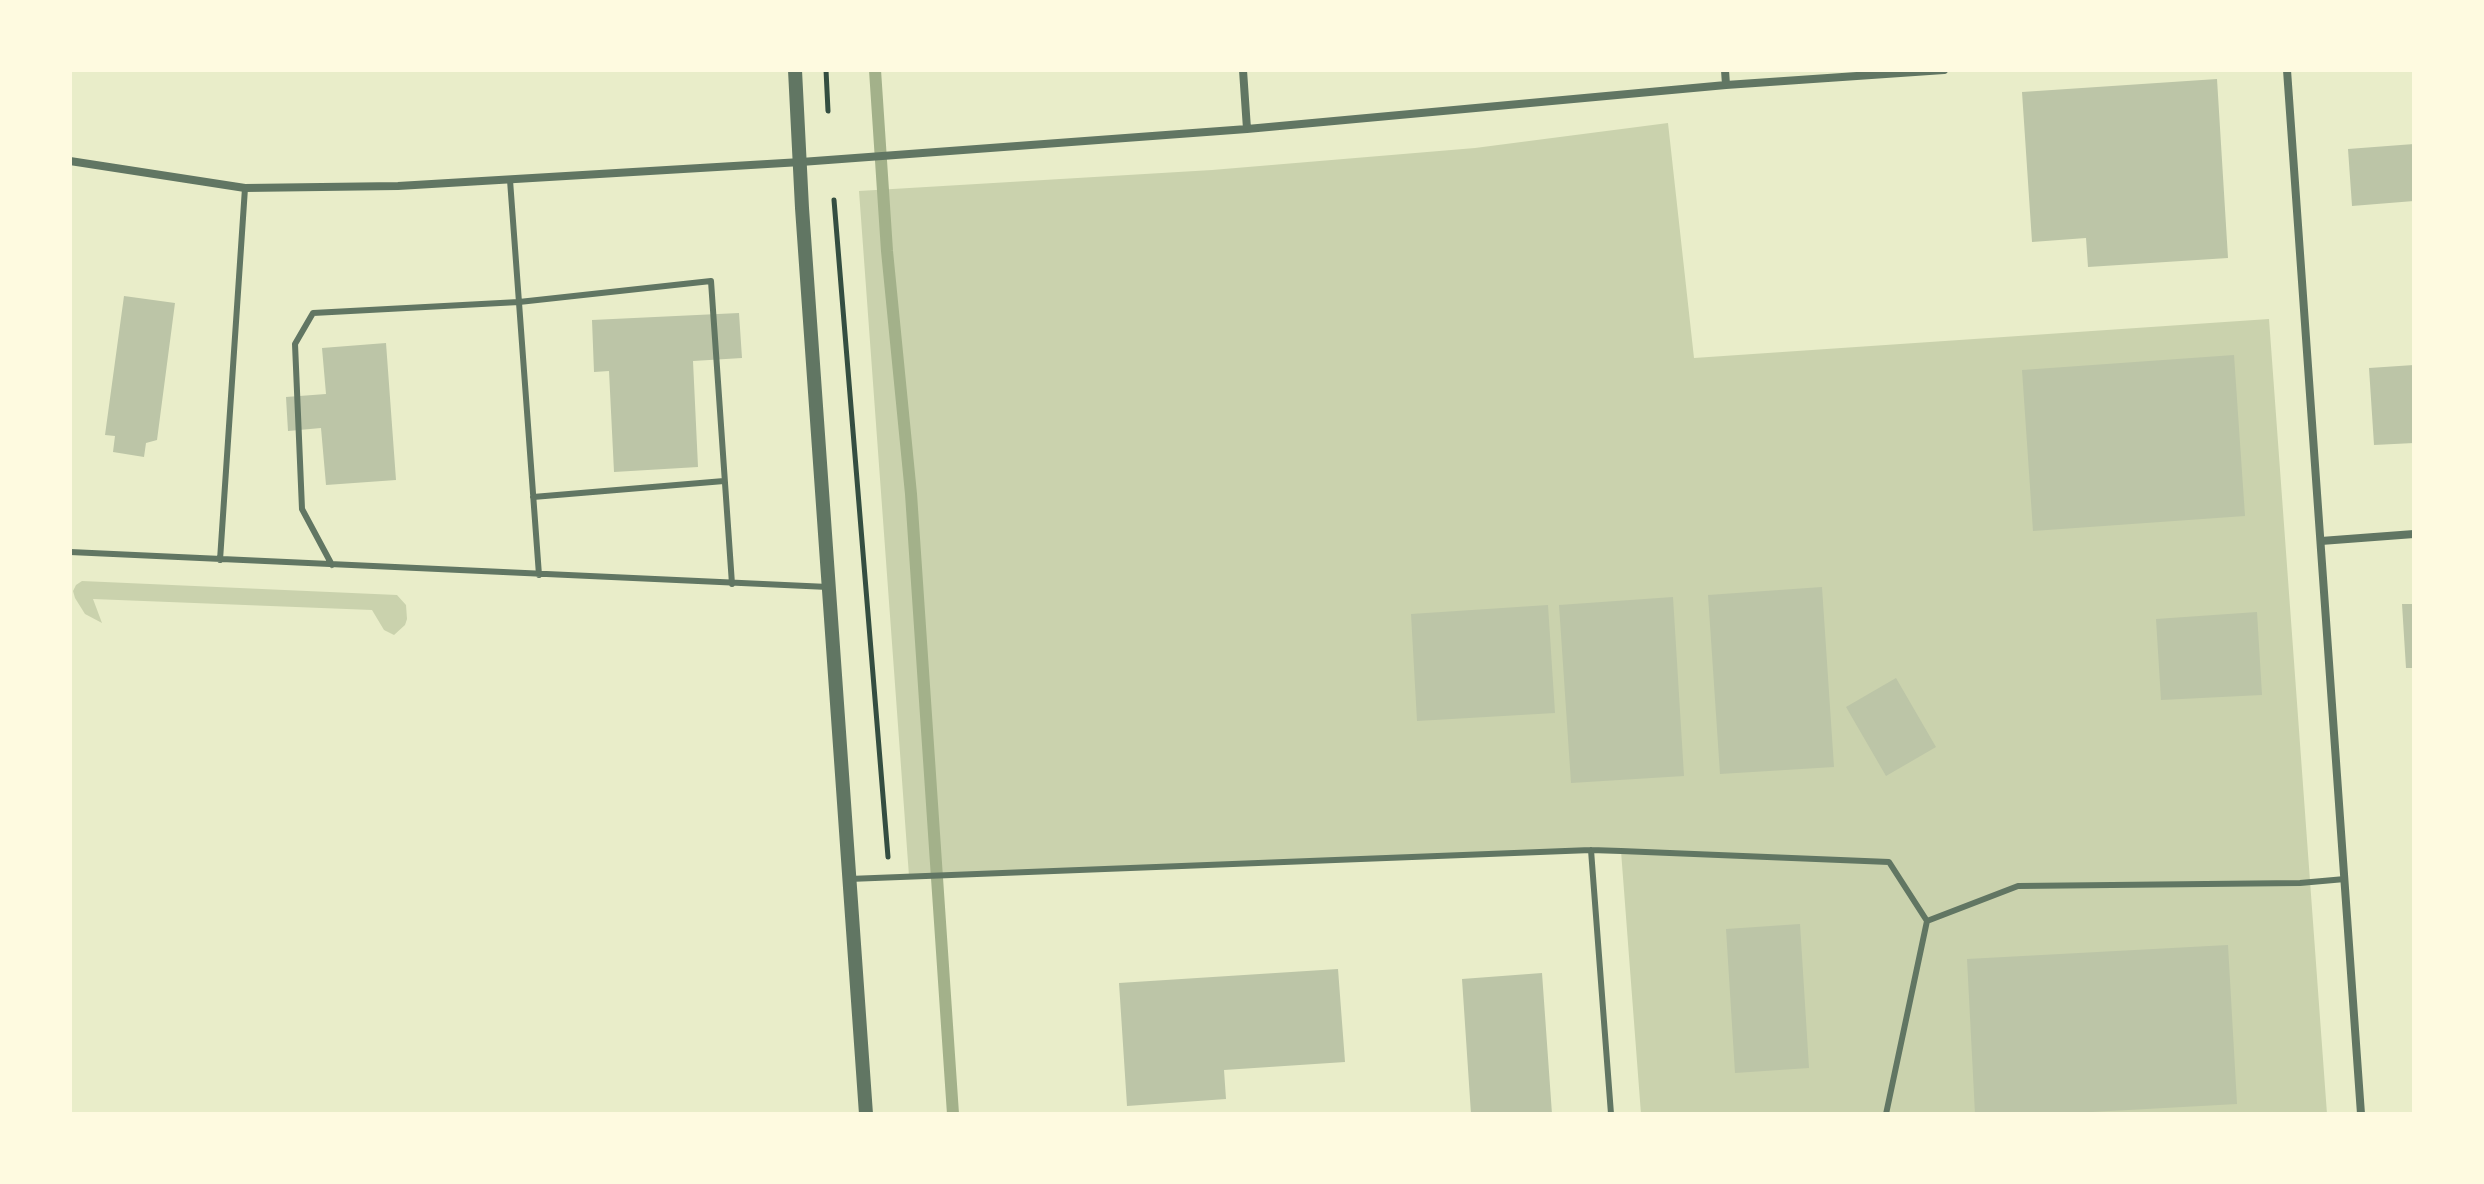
<!DOCTYPE html>
<style>
body{margin:0}
#map{position:relative;width:2484px;height:1184px;overflow:hidden;background:#e9edc9;font-family:Lato,sans-serif}
canvas{display:block}
.frame{position:absolute;inset:0;border:72px solid #fefae0;pointer-events:none}
</style>
<div id="map">
<canvas width="2484" height="1184"></canvas>
<div class="frame"></div>
</div>
<script>
const g = document.querySelector('canvas').getContext('2d');
g.lineJoin = 'round';
function fillPath(path, color) { g.fillStyle = color; g.fill(path, 'evenodd'); }
const poly = rows => new Path2D(rows.map(r => 'M' + r).join(''));
function trace(path, color, width, dash) { g.strokeStyle = color; g.lineWidth = width; g.lineCap = dash ? 'butt' : 'round'; g.setLineDash(dash || []); g.stroke(path); }
const green = poly([
 [1668,123,1694,358,2269,319,2327,1114,1641,1114,1621,851,909,876,859,191,1212,170,1475,148],
 [82,581,397,595,406,605,407,619,405,625,394,635,384,630,372,610,93,599,102,623,85,614,75,598,73,591,76,585]
]);
const stream = poly([
 [875,70,887,251,911,494,953,1114]
]);
const building = poly([
 [2217,79,2228,258,2088,267,2086,238,2032,242,2022,92],
 [2414,144,2414,201,2352,206,2348,149],
 [124,296,175,303,157,440,146,443,144,457,113,452,115,436,105,435],
 [739,313,742,358,693,361,698,467,614,472,609,371,594,372,592,320],
 [386,343,396,480,326,485,321,428,288,431,286,397,326,394,322,348],
 [2234,355,2245,516,2033,531,2022,370],
 [2414,365,2414,443,2374,445,2369,368],
 [1822,587,1834,767,1720,774,1708,595],
 [1673,597,1684,776,1571,783,1559,605],
 [2402,604,2414,604,2414,668,2406,668],
 [1548,605,1555,713,1417,721,1411,614],
 [2257,612,2262,695,2161,700,2156,619],
 [1896,678,1936,747,1886,776,1846,707],
 [1800,924,1809,1068,1735,1073,1726,929],
 [2228,945,2237,1104,2056,1114,1975,1114,1967,959],
 [1338,969,1345,1062,1224,1070,1226,1099,1127,1106,1119,983],
 [1542,973,1552,1114,1471,1114,1462,979]
]);
const path = poly([
 [826,70,828,111],
 [834,200,888,857]
]);
const service = poly([
 [510,180,539,575],
 [533,497,724,481],
 [70,552,828,587],
 [220,560,245,188],
 [332,565,302,509,295,344,313,313,519,302,711,281,732,584],
 [1591,850,1611,1114],
 [849,879,1591,850,1621,851,1889,862,1927,921,2018,886,2300,883,2345,879],
 [1886,1114,1927,921]
]);
const minor = poly([
 [1243,70,1247,129],
 [1725,70,1726,85],
 [2287,70,2361,1114],
 [70,161,245,188,398,186,801,162,1247,129,1726,85,1944,70],
 [2321,541,2414,534]
]);
const tertiary = poly([
 [795,70,802,208,866,1114]
]);
fillPath(green, '#cad2ad');
trace(stream, '#a3b18a', 12);
fillPath(building, '#bcc5a7');
trace(path, '#344e41', 5);
trace(service, '#617663', 6);
trace(minor, '#617663', 8);
trace(tertiary, '#617663', 14);
</script>
